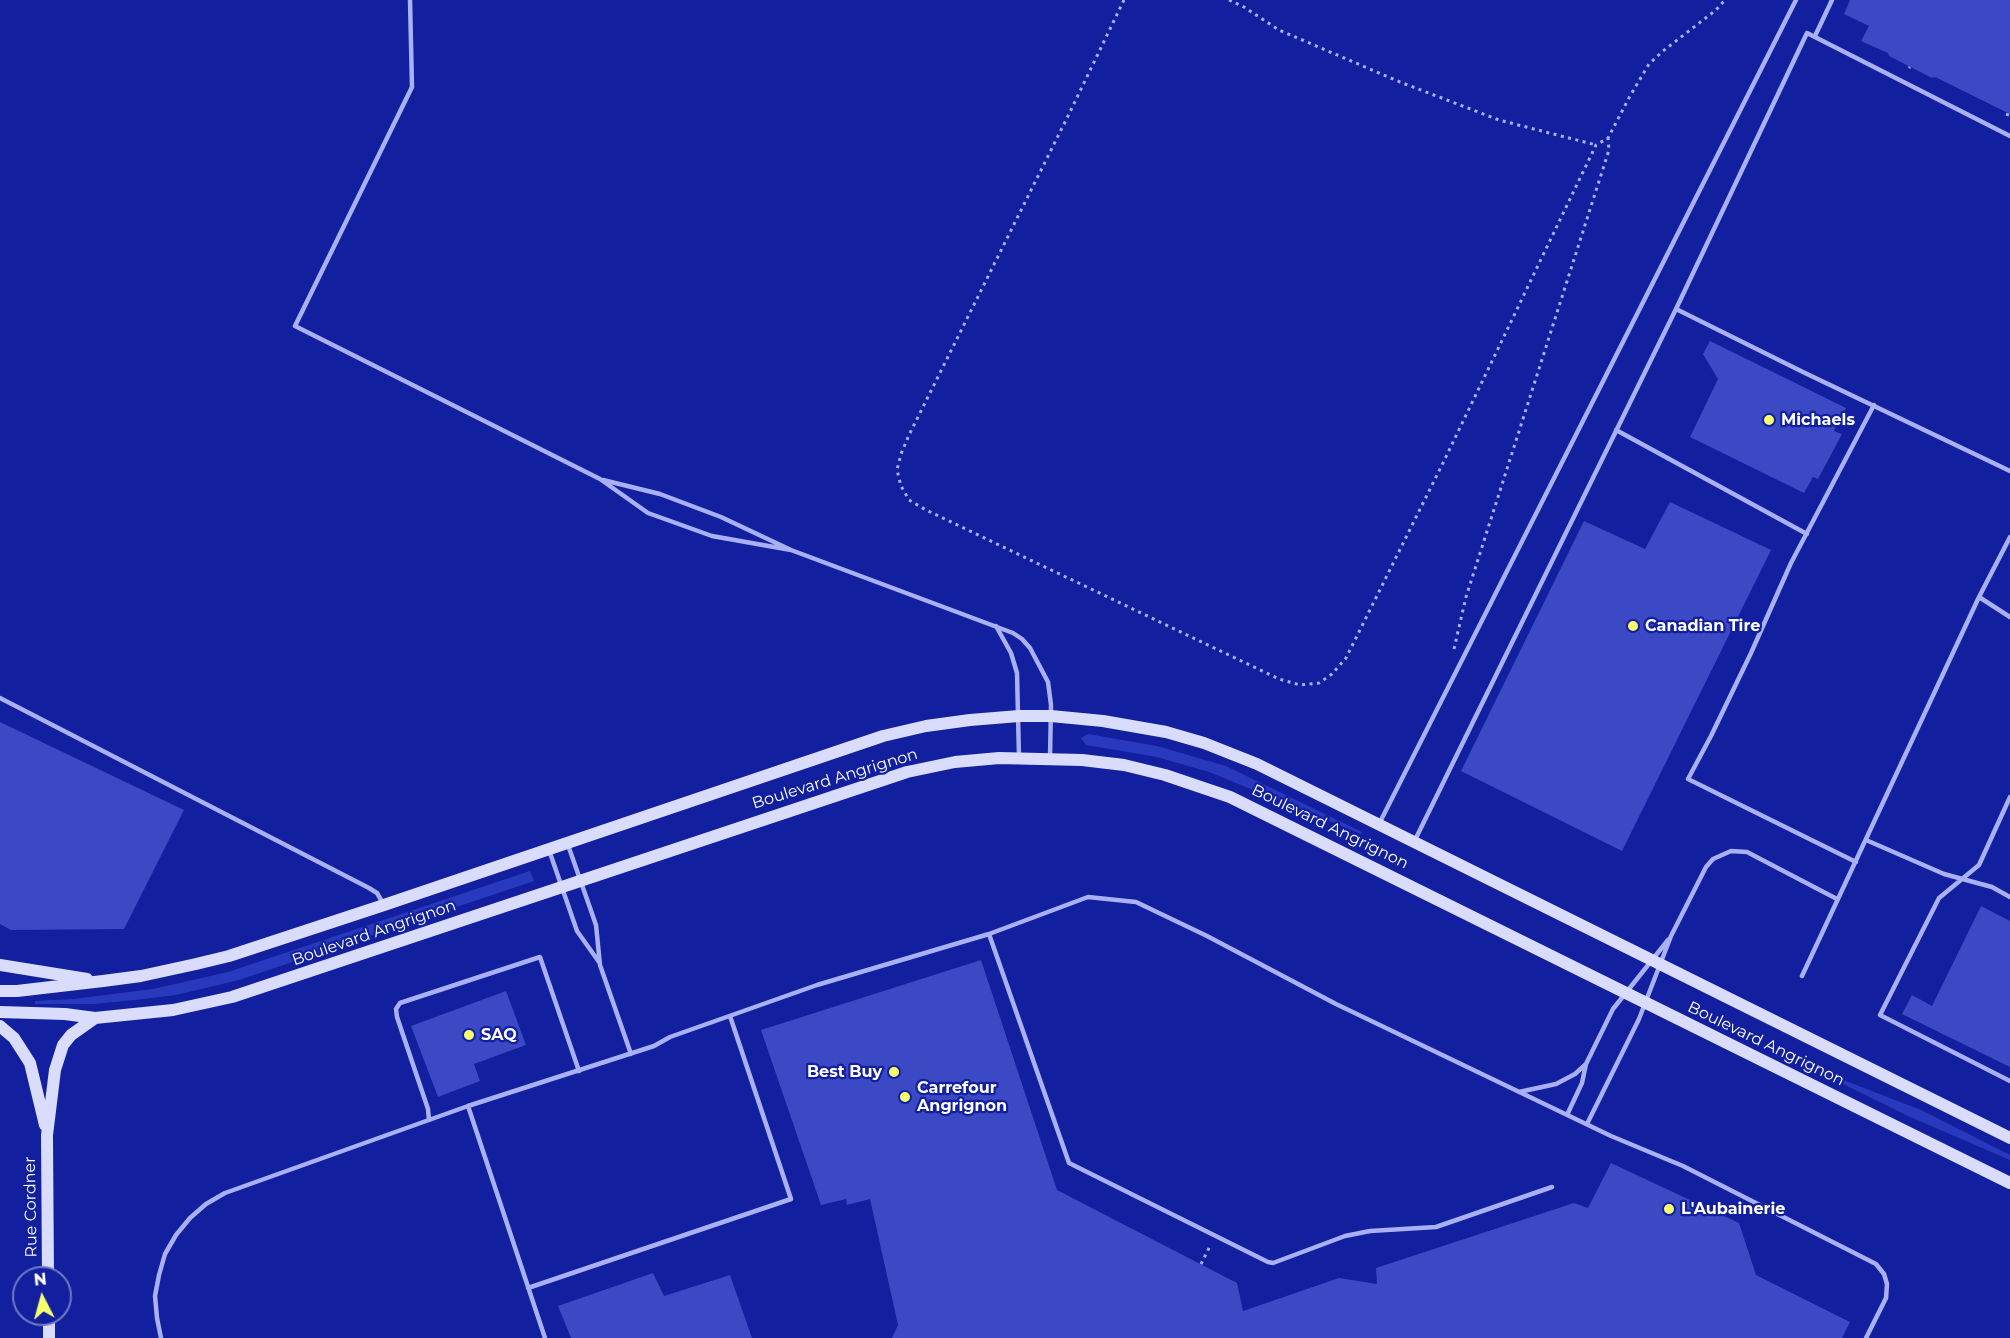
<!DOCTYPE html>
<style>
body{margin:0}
#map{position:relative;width:2010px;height:1338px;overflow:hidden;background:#121f9e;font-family:Montserrat,sans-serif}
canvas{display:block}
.north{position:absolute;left:12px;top:1266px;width:60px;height:60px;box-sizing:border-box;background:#121f9e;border:2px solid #7179c5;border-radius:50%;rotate:354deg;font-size:16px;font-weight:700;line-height:24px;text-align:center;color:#fff}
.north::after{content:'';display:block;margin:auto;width:21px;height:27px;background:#f7ff6c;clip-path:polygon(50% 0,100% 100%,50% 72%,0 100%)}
</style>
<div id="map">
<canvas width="2010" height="1338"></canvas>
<div class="north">N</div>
</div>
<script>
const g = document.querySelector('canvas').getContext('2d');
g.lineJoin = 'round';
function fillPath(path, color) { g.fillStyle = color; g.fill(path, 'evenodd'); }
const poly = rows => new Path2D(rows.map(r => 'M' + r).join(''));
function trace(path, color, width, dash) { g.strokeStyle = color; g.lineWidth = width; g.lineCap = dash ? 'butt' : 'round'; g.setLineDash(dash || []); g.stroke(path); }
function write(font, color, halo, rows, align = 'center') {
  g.font = font + ' Montserrat,sans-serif'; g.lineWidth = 4.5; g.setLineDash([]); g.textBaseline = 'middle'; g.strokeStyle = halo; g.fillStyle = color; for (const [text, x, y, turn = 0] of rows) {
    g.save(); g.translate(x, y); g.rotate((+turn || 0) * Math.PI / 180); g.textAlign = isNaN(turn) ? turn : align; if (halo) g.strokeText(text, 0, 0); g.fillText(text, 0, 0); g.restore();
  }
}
const green = poly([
 [1088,734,1157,746,1226,766,1362,832,1361,834,1209,772,1157,757,1086,745,1081,738],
 [530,871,534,881,239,980,176,995,135,1000,94,1004,35,1004,35,1001,74,999,153,989,228,972],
 [1820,1071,1921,1110,2010,1155,2010,1160,1908,1116,1819,1072]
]);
const building = poly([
 [1850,0,2010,0,2010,114,1935,77,1932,78,1889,56,1888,53,1861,41,1869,26,1844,14],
 [1710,341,1846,408,1834,431,1842,434,1818,479,1813,477,1804,493,1690,437,1718,379,1703,354],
 [1670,502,1771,550,1622,851,1461,771,1584,521,1645,549],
 [0,722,184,810,124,929,11,930,0,924],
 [1981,906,2010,921,2010,1067,1902,1014,1912,995,1932,1006],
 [981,960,1057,1190,1237,1283,1243,1311,1339,1278,1377,1284,1376,1268,1574,1203,1588,1208,1611,1163,1739,1223,1756,1275,1850,1322,1842,1338,892,1338,898,1325,870,1199,847,1205,846,1199,821,1205,761,1030],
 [506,991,526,1045,474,1064,480,1081,438,1097,411,1026],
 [653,1273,664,1296,730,1275,752,1338,571,1338,558,1306]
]);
const path = poly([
 [1124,0,1068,116,909,435,901,454,897,470,901,486,909,500,926,510,1279,679,1300,685,1319,683,1332,674,1346,658,1443,463,1596,145,1608,138,1630,96,1649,64,1663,51,1716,10,1725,0],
 [1229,0,1244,7,1279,30,1400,82,1499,120,1596,145],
 [1909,68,1910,67],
 [2007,116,2008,113],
 [1454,649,1466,597,1609,150,1608,138],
 [1201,1264,1211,1244]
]);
const lane = poly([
 [410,0,412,87,295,326,600,479,648,513,712,536,791,550],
 [1815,36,1832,0],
 [1676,309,1805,373,2010,471],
 [1616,430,1807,534],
 [603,480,660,494,721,517,791,550,1013,633,1022,639,1030,648,1048,682,1051,705,1050,758],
 [1979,597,2010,617],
 [996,626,1011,653,1017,673,1019,757],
 [0,698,369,888,377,893,384,905],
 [2010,797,1979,865,1939,898,1880,1015,2010,1081],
 [1379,824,1796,0],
 [1415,840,1676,309,1807,33,2010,136],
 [1866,840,1944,874,1992,887,2010,897],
 [568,845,596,925,600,965,631,1054],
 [549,850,577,931,599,962],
 [1856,862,1688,779,1711,736,1751,653,1791,563,1874,405],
 [989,934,1069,1163,1268,1262,1273,1263,1345,1236,1370,1231,1436,1227,1552,1187],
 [1802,976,1979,597,2010,537],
 [1519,1092,1556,1084,1575,1074,1586,1064],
 [468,1106,545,1338],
 [1567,1115,1582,1083,1586,1064,1613,1009,1668,940],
 [429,1120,428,1109,397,1017,396,1009,400,1003,540,957,579,1071],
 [1587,1124,1639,1019,1671,936,1706,867,1713,859,1731,851,1747,852,1837,899],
 [528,1288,791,1199,730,1016],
 [161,1338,157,1318,155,1296,159,1275,165,1254,176,1235,190,1218,206,1204,225,1193,468,1106,654,1046,670,1037,817,985,989,934,1088,897,1136,902,1207,936,1336,1004,1611,1136,1683,1166,1876,1264,1884,1274,1887,1284,1886,1298,1866,1338]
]);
const secondary = poly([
 [0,965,87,979],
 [0,991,17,991,103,981,141,976,196,964,229,956,384,905,883,736,926,726,970,720,1019,716,1051,716,1103,721,1166,732,1204,743,1257,764,2010,1138],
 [0,1012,65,1014,95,1018,173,1010,232,997,907,772,955,762,999,758,1082,760,1124,765,1165,775,1230,797,2010,1183],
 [0,1026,14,1038,30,1063,45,1125],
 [48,1278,47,1135,55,1070,63,1045,71,1035,95,1018],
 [49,1314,49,1338]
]);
const markers = [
 [1769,420,6,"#f7ff6c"],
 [1633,626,6,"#f7ff6c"],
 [469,1035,6,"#f7ff6c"],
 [894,1072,6,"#f7ff6c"],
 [905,1097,6,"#f7ff6c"],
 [1669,1209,6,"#f7ff6c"]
];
const poiNames = [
 ["Michaels",1781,420],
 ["Canadian Tire",1645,626],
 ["SAQ",481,1035],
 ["Best Buy",882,1072,"right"],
 ["Carrefour",917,1088],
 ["Angrignon",917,1106],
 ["L'Aubainerie",1681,1209]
];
const streetNames = [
 ["Boulevard Angrignon",835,779,-17],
 ["Boulevard Angrignon",1330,827,26],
 ["Boulevard Angrignon",374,933,-19],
 ["Boulevard Angrignon",1766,1044,26],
 ["Rue Cordner",31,1207,-91]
];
fillPath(green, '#2939be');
fillPath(building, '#3b49c5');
trace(path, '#a9b1f4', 3, [3, 4.5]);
trace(lane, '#a9b1f4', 4.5);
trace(secondary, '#d9dcfd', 12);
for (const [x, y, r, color] of markers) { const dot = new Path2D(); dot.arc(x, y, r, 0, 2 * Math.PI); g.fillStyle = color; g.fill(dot); trace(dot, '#121f9e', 2); }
write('bold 16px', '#fff', '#121f9e', poiNames, 'left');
write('16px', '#fff', '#121f9e', streetNames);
</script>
